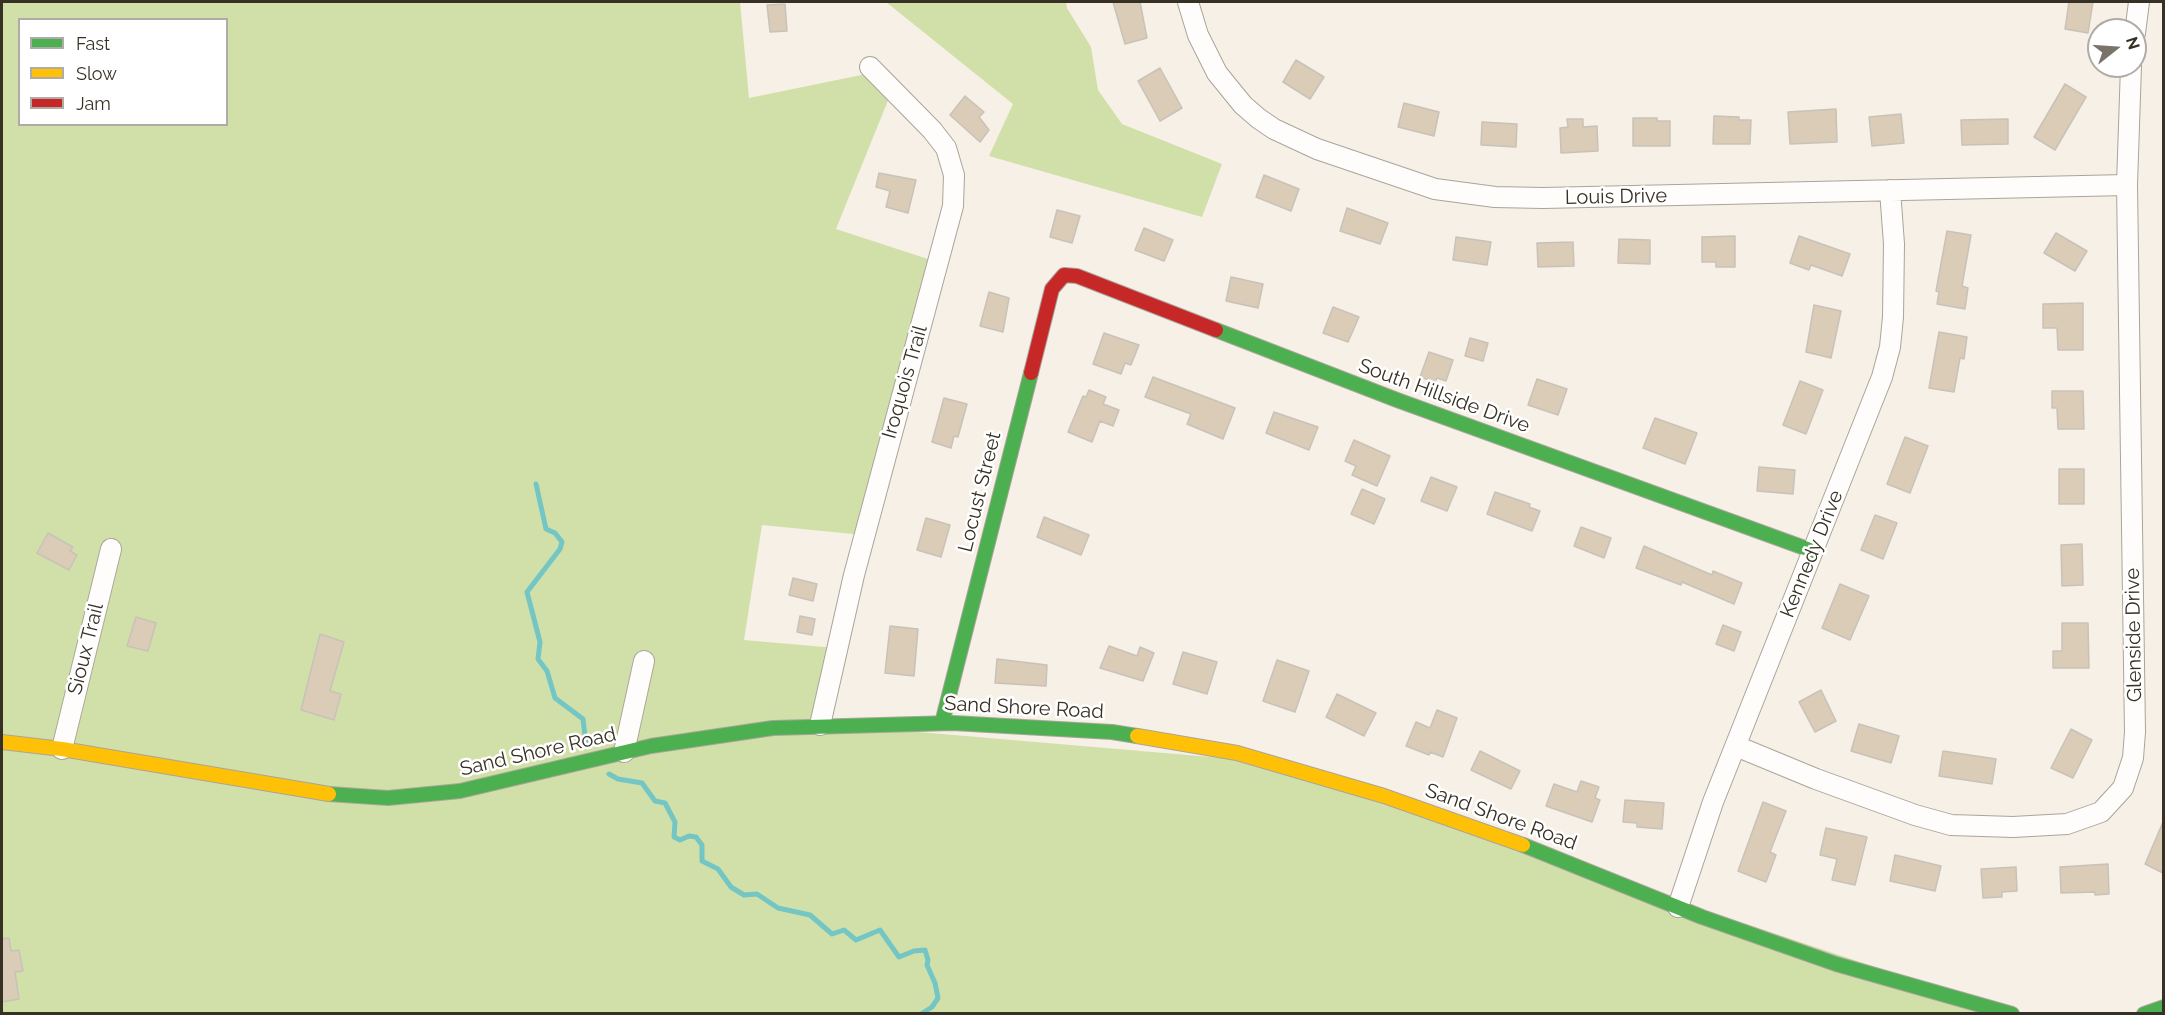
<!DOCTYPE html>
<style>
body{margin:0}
#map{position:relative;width:2165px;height:1015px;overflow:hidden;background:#f6f0e7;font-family:Raleway,sans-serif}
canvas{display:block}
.frame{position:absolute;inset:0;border:3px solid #373025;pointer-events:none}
.legend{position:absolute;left:18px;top:18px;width:210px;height:108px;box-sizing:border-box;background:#fff;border:2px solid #afaca8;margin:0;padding:8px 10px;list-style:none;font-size:18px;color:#373025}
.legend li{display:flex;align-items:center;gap:12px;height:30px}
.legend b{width:30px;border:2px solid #afaca8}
.north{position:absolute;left:2087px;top:18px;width:60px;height:60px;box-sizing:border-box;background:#fff;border:2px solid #afaca8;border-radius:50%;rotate:73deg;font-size:16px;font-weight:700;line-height:24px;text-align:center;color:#373025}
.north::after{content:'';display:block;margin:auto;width:21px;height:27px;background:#7a7369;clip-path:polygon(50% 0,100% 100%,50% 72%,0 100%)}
</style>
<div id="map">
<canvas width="2165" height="1015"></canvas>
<div class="frame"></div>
<ul class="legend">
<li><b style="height:8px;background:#4caf50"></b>Fast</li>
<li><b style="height:8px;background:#ffc107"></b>Slow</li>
<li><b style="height:8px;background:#c62828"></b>Jam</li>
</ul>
<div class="north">N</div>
</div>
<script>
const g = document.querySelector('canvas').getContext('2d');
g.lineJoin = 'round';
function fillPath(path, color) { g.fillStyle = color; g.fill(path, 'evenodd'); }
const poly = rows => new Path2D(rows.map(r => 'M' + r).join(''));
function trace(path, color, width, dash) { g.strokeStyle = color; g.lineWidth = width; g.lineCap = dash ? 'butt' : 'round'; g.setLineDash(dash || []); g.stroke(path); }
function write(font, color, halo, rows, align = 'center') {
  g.font = font + ' Raleway,sans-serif'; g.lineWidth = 5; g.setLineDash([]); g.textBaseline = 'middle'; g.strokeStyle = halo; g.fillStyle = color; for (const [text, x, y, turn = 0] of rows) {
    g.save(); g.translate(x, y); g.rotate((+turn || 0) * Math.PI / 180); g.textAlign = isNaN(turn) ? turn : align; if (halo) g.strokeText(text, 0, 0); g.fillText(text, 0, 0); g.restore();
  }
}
const green = poly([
 [2,2,740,2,749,98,871,73,891,93,836,229,937,262,863,535,762,525,744,640,836,648,825,724,1258,761,2016,1014,2,1014],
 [20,20,226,20,226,124,20,124],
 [886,2,1066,2,1067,8,1091,47,1098,90,1122,124,1222,164,1202,217,989,156,1013,104]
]);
const stream = poly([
 [536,484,546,529,555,533,562,542,560,549,527,592,540,642,538,659,547,671,555,698,583,719,586,744],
 [609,774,618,779,642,783,655,801,665,803,675,822,674,837,680,840,689,836,696,837,702,845,702,861,718,869,731,887,744,895,757,894,778,908,810,915,832,934,844,930,856,940,880,930,899,957,914,951,925,950,928,960,927,965,935,983,938,998,932,1007,921,1014]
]);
const building = poly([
 [1113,2,1140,2,1147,38,1125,44,1113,2],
 [2069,2,2093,2,2088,33,2065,29,2069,2],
 [785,4,787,31,770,32,767,5,785,4],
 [1296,60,1324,77,1310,99,1283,82,1296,60],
 [1160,68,1182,108,1160,121,1138,81,1160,68],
 [2065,84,2086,97,2055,150,2034,137,2065,84],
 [965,96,984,112,979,117,989,130,980,142,950,115,965,96],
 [1404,103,1439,112,1434,136,1398,127,1404,103],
 [1836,109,1837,142,1790,144,1788,112,1836,109],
 [1901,114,1904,143,1872,146,1869,117,1901,114],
 [1714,116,1739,117,1739,120,1751,120,1750,144,1713,144,1714,116],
 [1633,118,1657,118,1657,121,1670,121,1670,146,1633,146,1633,118],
 [1567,119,1583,119,1583,127,1597,126,1598,151,1561,153,1560,128,1568,127,1567,119],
 [2008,119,2008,144,1962,145,1961,120,2008,119],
 [1482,122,1517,124,1516,147,1481,145,1482,122],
 [879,173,916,180,908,213,886,207,890,191,876,187,879,173],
 [1264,175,1299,189,1291,211,1256,197,1264,175],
 [1347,208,1388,223,1380,244,1340,231,1347,208],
 [1057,210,1080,216,1072,243,1050,237,1057,210],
 [1144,228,1173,240,1164,261,1135,250,1144,228],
 [1947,231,1971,235,1962,286,1968,288,1965,309,1937,304,1939,292,1936,291,1947,231],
 [2056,233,2087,251,2075,271,2044,253,2056,233],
 [1735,236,1735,267,1716,267,1716,262,1702,262,1702,237,1735,236],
 [1799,236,1850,254,1842,276,1811,265,1809,270,1790,263,1799,236],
 [1456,237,1491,242,1487,265,1453,260,1456,237],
 [1619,239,1650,240,1650,264,1618,263,1619,239],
 [1573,242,1574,266,1538,267,1537,243,1573,242],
 [1231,277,1263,284,1258,308,1226,301,1231,277],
 [989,292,1009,298,1003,332,980,326,989,292],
 [2083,303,2083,350,2058,350,2057,328,2043,328,2043,304,2083,303],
 [1814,305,1841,311,1831,358,1806,352,1814,305],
 [1333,307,1359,317,1348,342,1323,333,1333,307],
 [1939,332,1967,337,1964,359,1960,358,1954,392,1929,388,1939,332],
 [1104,333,1139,345,1131,365,1125,363,1121,374,1093,364,1104,333],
 [1470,338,1488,343,1483,361,1465,356,1470,338],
 [1429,352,1453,360,1446,381,1437,378,1435,382,1420,377,1429,352],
 [1153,377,1235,408,1223,439,1187,424,1191,414,1145,397,1153,377],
 [1537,379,1567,389,1558,415,1528,405,1537,379],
 [1800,381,1823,390,1806,434,1783,425,1800,381],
 [1089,390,1106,397,1103,404,1119,410,1113,426,1100,421,1092,442,1068,432,1083,396,1086,397,1089,390],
 [2052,391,2083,391,2084,429,2058,429,2057,408,2052,408,2052,391],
 [944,398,967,404,958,437,954,436,951,448,932,442,944,398],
 [1274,412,1318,427,1309,450,1266,433,1274,412],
 [1655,418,1697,433,1685,464,1643,448,1655,418],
 [1905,437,1928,446,1910,493,1887,484,1905,437],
 [1354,440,1390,456,1377,486,1352,475,1356,466,1345,461,1354,440],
 [1759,467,1795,470,1793,494,1757,491,1759,467],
 [2059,469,2084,469,2084,504,2059,504,2059,469],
 [1431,477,1457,487,1447,511,1421,501,1431,477],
 [1362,489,1385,499,1374,524,1351,514,1362,489],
 [1495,492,1530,504,1529,507,1540,511,1532,531,1487,514,1495,492],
 [1875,515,1897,523,1883,559,1861,550,1875,515],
 [1044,517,1089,535,1081,555,1037,537,1044,517],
 [926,518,950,525,941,557,917,550,926,518],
 [1581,527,1611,538,1604,558,1574,546,1581,527],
 [48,533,73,547,70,551,77,555,69,570,37,553,48,533],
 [2082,544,2083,585,2062,586,2061,545,2082,544],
 [1644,546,1712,575,1713,571,1742,583,1734,604,1682,582,1681,585,1636,568,1644,546],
 [793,578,817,584,813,601,789,595,793,578],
 [1840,584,1869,596,1850,640,1822,628,1840,584],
 [800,616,815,619,812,635,797,632,800,616],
 [136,617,156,623,148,651,127,646,136,617],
 [2062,623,2088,623,2089,668,2053,668,2053,651,2062,651,2062,623],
 [1723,625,1741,632,1734,651,1716,644,1723,625],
 [890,626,918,629,914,676,885,673,890,626],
 [320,634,344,642,330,691,341,694,334,720,301,710,320,634],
 [1109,646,1137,656,1140,647,1154,653,1143,681,1100,668,1109,646],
 [1183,652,1217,662,1207,694,1173,684,1183,652],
 [997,659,1047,665,1046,686,995,683,997,659],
 [1277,660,1309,671,1295,712,1263,701,1277,660],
 [1821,690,1836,721,1815,732,1799,702,1821,690],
 [1337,694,1376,713,1364,736,1326,717,1337,694],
 [1437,710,1457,718,1443,757,1430,752,1429,755,1406,746,1416,722,1430,728,1437,710],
 [1859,724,1899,736,1891,763,1851,751,1859,724],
 [2071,729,2092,740,2073,778,2051,768,2071,729],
 [1480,751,1520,771,1511,789,1471,770,1480,751],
 [1943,751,1996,759,1992,784,1939,776,1943,751],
 [1581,781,1599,787,1595,798,1600,800,1592,822,1546,806,1554,784,1577,792,1581,781],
 [1625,800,1664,803,1662,829,1637,827,1637,823,1623,822,1625,800],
 [1763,802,1786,811,1770,852,1776,855,1766,882,1738,871,1763,802],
 [2163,822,2163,873,2145,864,2163,822],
 [1826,828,1867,837,1855,885,1832,880,1837,859,1820,855,1826,828],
 [1895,855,1941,866,1935,891,1890,881,1895,855],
 [2108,864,2109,894,2095,895,2095,892,2061,893,2060,867,2108,864],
 [2016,867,2017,891,2002,892,2002,897,1983,898,1981,869,2016,867],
 [9,938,11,951,19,950,23,971,15,972,19,999,2,1002,2,939,9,938]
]);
const street = poly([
 [1188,2,1198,35,1217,73,1243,105,1258,118,1274,129,1317,149,1435,189,1495,197,1543,198,2127,185],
 [2135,33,2139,2],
 [820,725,854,575,953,206,954,175,946,148,932,130,870,67],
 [1736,746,1816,779,1915,815,1951,825,2013,827,2067,824,2101,812,2123,788,2133,758,2135,732,2127,185,2131,66],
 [62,749,111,549],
 [624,752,644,661],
 [1678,907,1713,802,1882,377,1890,347,1893,317,1894,244,1890,190]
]);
const fast = poly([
 [1216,330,1397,400,1813,551],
 [942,723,1031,373],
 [329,794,388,798,460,791,651,746,773,728,953,723,1112,732,1137,736],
 [1523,845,1702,917,1836,964,2012,1014],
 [2144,1014,2164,1007]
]);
const slow = poly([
 [1137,736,1237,753,1384,796,1523,845],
 [2,742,62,749,329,794]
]);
const jam = poly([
 [1031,373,1052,289,1064,275,1077,276,1216,330]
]);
const streetNames = [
 ["Louis Drive",1616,197,-1],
 ["Iroquois Trail",905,382,-74],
 ["South Hillside Drive",1444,396,20],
 ["Locust Street",980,492,-76],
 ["Kennedy Drive",1812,554,-68],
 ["Glenside Drive",2134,635,-91],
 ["Sioux Trail",86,649,-76],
 ["Sand Shore Road",1024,708,3],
 ["Sand Shore Road",538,752,-13],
 ["Sand Shore Road",1501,817,20]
];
fillPath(green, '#d1e0a8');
trace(stream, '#74c6c5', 5);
fillPath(building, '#daccb6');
trace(building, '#c9c2b9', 1.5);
trace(street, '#aaa49b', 22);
trace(fast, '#aaa49b', 16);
trace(slow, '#aaa49b', 16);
trace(jam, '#aaa49b', 16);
trace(street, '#fefdfb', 20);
trace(fast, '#4caf50', 14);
trace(slow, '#ffc107', 14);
trace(jam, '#c62828', 14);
write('20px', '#373025', '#fff', streetNames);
</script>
